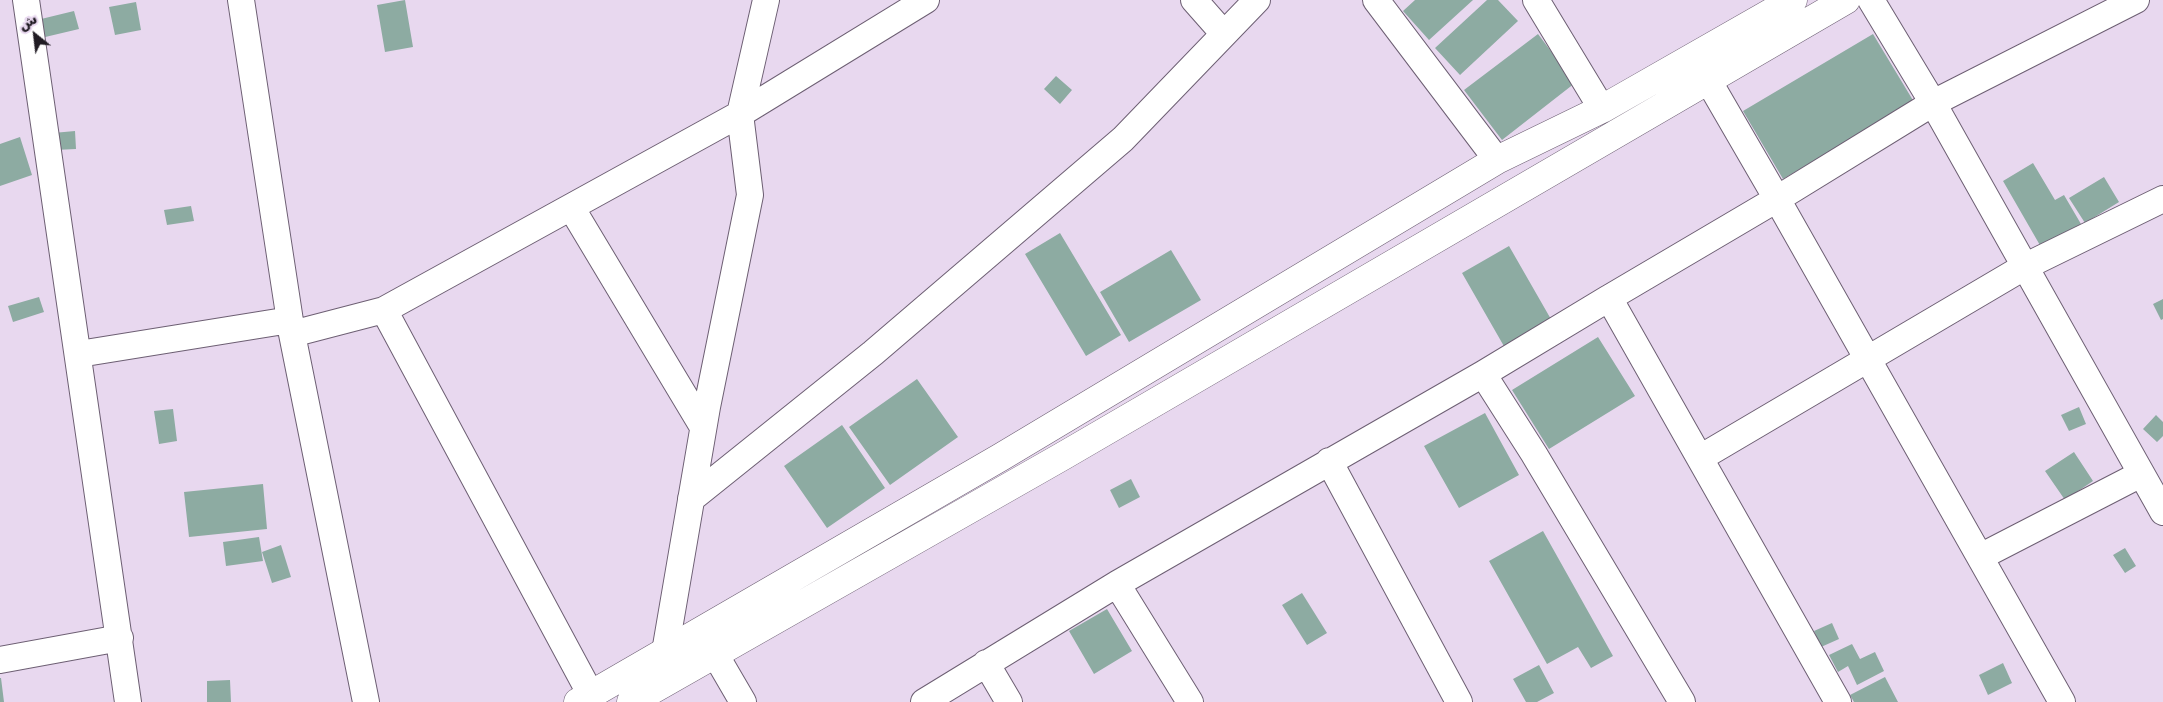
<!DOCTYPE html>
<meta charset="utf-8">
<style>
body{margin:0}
#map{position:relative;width:2163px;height:702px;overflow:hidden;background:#e8d8ef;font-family:"DejaVu Sans","Noto Sans Arabic",sans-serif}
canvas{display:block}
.north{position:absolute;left:10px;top:10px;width:50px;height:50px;-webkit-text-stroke:4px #e8d8ef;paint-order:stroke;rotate:331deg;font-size:14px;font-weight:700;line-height:20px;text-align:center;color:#211c24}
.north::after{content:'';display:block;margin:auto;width:18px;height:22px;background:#211c24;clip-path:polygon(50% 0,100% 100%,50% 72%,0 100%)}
</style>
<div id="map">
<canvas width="2163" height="702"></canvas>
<div class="north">ش</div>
</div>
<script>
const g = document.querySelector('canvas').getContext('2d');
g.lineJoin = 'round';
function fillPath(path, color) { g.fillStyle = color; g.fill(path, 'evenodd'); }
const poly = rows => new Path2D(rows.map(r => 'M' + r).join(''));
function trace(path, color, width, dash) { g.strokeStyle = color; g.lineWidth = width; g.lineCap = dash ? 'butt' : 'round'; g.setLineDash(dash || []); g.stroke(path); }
const building = poly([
 [405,0,413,47,385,52,377,5],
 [1415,0,1473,0,1429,40,1403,11],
 [1487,0,1498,0,1518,21,1460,75,1435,48],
 [136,2,141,30,115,35,109,7],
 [74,11,79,29,41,38,37,20],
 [1538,34,1575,83,1502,140,1464,90],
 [1873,34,1914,102,1783,179,1743,111],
 [1056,76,1072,90,1060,104,1044,89],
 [75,131,76,149,55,150,53,133],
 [20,137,32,175,0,186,0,144],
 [2033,163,2055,200,2064,195,2081,224,2041,247,2003,181],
 [2104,177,2119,202,2085,223,2069,198],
 [191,206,194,221,167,225,164,210],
 [1060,233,1121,335,1086,356,1025,254],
 [1509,246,1552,321,1505,348,1462,273],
 [1171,250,1201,300,1129,342,1100,292],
 [39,297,44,312,13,322,8,306],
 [2163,299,2163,319,2161,320,2153,304],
 [1598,337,1635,396,1549,449,1512,390],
 [917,379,958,437,890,485,849,427],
 [2079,407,2086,424,2069,431,2061,415],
 [173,409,177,441,159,444,154,411],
 [1485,413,1519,475,1459,508,1424,446],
 [2156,415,2163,422,2163,436,2157,442,2143,429],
 [842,425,885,488,827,528,784,466],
 [2074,452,2093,481,2065,500,2045,471],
 [1131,479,1140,497,1119,508,1110,490],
 [263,484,267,529,189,537,184,492],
 [1543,531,1613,656,1591,668,1578,647,1547,664,1489,561],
 [259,537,263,561,226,566,223,542],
 [281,545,291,577,272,583,262,552],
 [2125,548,2136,566,2125,573,2113,555],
 [1302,593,1327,633,1307,645,1282,605],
 [1107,609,1132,651,1094,674,1069,631],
 [1832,623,1839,639,1821,647,1814,631],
 [1852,644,1860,659,1875,652,1884,671,1857,685,1848,666,1838,672,1829,655],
 [2003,663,2012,683,1988,695,1979,675],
 [1539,665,1554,693,1537,702,1526,702,1513,679],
 [1885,677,1898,702,1854,702,1850,695],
 [0,678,1,678,4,702,0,702],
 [230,680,231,702,207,702,207,681]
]);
const minor = poly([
 [26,0,128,702],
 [241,0,292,334,366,702],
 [1194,0,1224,34],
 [1376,0,1497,160],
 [1536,0,1602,109],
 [1871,0,1933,103,2163,512],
 [1708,80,1777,199,2062,702],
 [571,207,703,427],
 [384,310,591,695],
 [292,334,384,310,740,114,766,0],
 [79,354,290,320],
 [1483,374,1534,454,1682,702],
 [1700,458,2024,267,2163,199],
 [1329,461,1459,702],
 [691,499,873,353,1123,139,1257,0],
 [1980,557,2141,474],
 [1117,584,1190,702],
 [665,652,707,407,750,195,740,114,926,0],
 [715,654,743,702],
 [0,660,120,638],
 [986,663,1009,702],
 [924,702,1117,584,1483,374,1609,298],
 [1838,702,1609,298,1777,199,1933,103,2136,0]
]);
const primary = poly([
 [578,702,1001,457,1497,160,1602,109,1793,0],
 [631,702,1063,456,1846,0]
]);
fillPath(building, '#8daba2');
trace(minor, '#6d5f73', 28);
trace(primary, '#6d5f73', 29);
trace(minor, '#fff', 26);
trace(primary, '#fff', 28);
</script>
